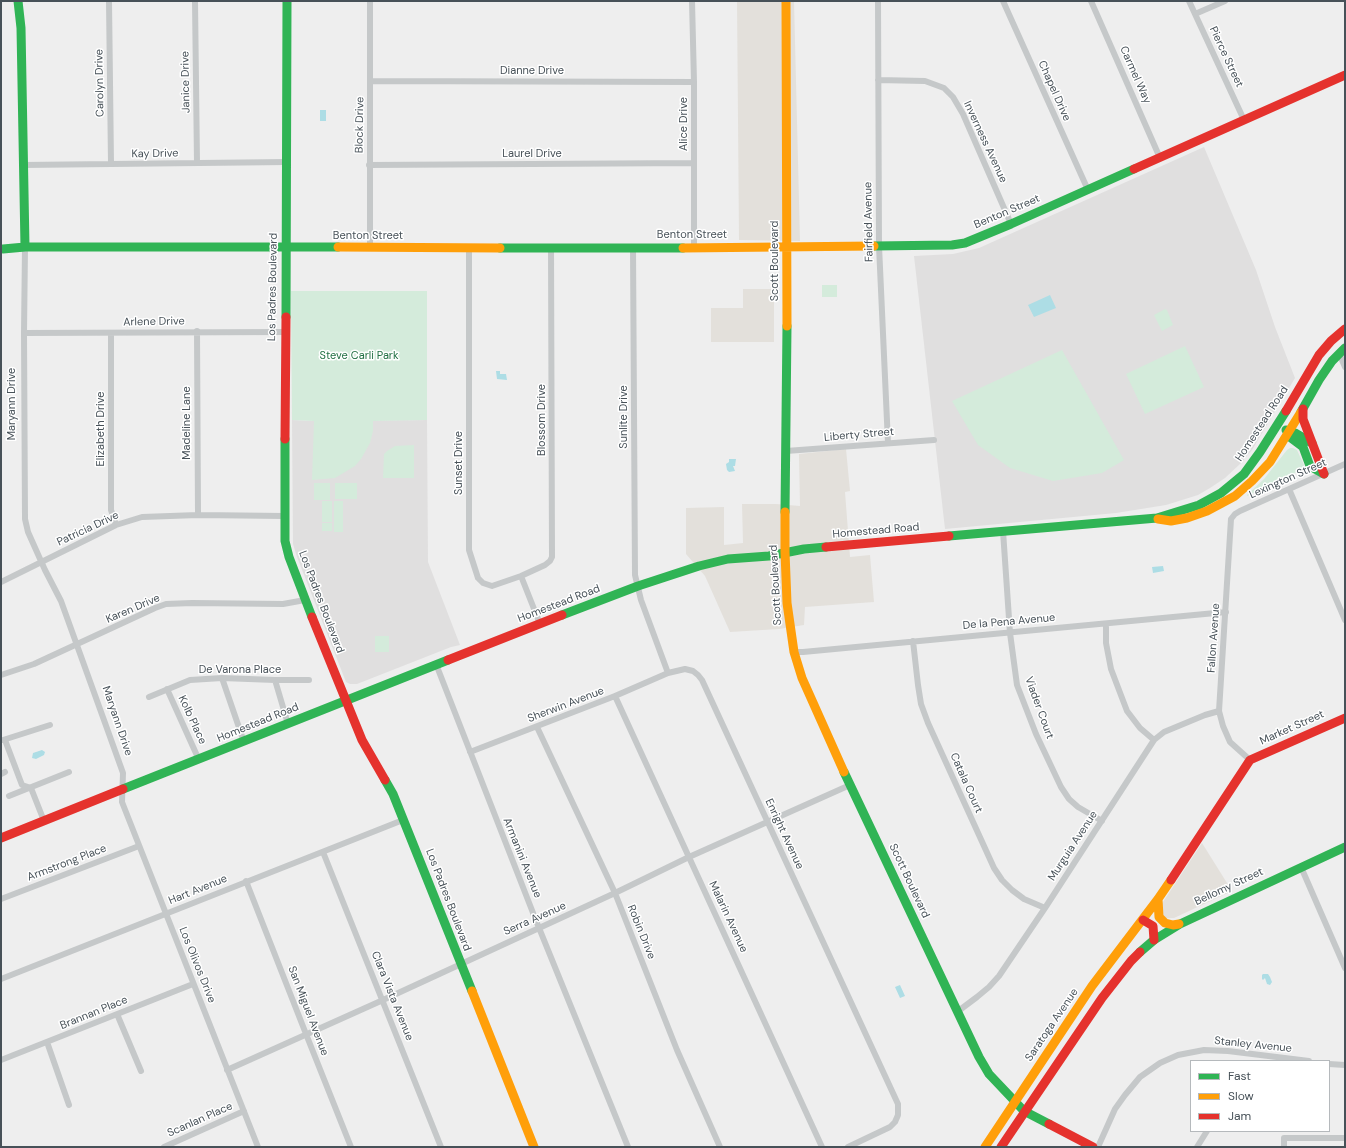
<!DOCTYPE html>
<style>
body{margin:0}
#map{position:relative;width:1346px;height:1148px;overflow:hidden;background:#eee;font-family:"DM Sans",sans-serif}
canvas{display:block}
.frame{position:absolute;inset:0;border:2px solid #475158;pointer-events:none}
.legend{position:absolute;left:1190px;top:1060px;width:140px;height:72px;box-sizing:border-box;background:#fff;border:1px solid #b5b9bc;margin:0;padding:5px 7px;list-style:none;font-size:12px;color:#475158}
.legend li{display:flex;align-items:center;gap:8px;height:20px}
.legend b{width:20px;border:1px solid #b5b9bc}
</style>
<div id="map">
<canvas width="1346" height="1148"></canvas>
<div class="frame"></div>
<ul class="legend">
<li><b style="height:5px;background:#30b455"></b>Fast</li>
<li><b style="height:5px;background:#ff9f0a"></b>Slow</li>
<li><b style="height:5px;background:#e5322d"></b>Jam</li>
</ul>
</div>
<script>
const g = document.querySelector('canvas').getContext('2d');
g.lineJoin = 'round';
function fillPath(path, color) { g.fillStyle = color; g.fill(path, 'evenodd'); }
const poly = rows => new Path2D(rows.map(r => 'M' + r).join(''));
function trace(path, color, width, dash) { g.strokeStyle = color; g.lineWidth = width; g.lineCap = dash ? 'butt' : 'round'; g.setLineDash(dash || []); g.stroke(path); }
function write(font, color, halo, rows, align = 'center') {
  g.font = font + ' "DM Sans",sans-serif'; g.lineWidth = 3; g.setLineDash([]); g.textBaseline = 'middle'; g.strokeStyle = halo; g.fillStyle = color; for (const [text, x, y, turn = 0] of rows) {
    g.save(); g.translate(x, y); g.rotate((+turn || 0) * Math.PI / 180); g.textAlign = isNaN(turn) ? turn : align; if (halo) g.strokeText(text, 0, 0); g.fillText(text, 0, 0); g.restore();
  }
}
const commercial = poly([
 [737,1,794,1,800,241,739,240],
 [743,289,774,289,774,342,711,342,711,308,743,308],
 [846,449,850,491,845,492,850,557,870,555,874,602,805,607,804,625,779,629,730,632,705,576,686,554,686,508,724,507,724,545,743,543,742,504,776,504,800,506,799,454],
 [1202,843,1232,891,1174,918,1166,918,1161,913,1161,905]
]);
const education = poly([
 [1204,147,1256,270,1275,327,1295,378,1252,450,1240,464,1225,478,1210,488,1198,495,1166,505,1116,513,945,529,914,256,953,254,979,248],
 [292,420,314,421,427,420,428,562,460,645,451,647,357,684,350,684,346,682,297,557,293,544]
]);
const green = poly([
 [822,285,837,285,837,297,822,297],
 [291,291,427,291,427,420,373,421,373,431,370,443,361,459,355,466,335,478,312,480,314,421,292,420],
 [1165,309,1167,310,1173,325,1162,331,1154,315],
 [1185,346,1204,387,1145,414,1126,374],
 [1062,350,1124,460,1102,473,1053,481,1010,468,978,445,952,401],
 [414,445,414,478,383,478,384,454,387,451,395,446],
 [1290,448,1293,448,1297,450,1303,463,1304,465,1301,470,1247,496,1247,495,1264,479,1287,450],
 [314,483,330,483,330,500,314,500],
 [335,483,357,483,357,499,335,499],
 [322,501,332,501,332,522,322,522],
 [334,501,343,501,343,532,334,532],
 [322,523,332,523,332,531,322,531],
 [375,636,389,636,389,652,375,652]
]);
const water = poly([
 [320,110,326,110,326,121,320,121],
 [1050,295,1056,308,1034,317,1028,305],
 [496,371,500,371,500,374,506,374,507,380,497,379],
 [729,459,736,459,735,466,733,466,735,471,729,472,727,470,726,464,729,462],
 [1163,566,1164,571,1153,573,1152,567],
 [42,750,45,752,44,755,36,759,32,758,33,753],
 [1263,974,1268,974,1270,977,1272,982,1270,985,1267,984,1265,978,1263,980,1262,979,1262,975],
 [900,985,905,996,900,998,895,987]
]);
const street = poly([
 [109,1,111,164],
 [195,1,197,163],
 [370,1,370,248],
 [692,1,694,82,694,248],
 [878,1,879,246,888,443],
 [1003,1,1088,190],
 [1091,1,1160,158],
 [1189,1,1244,120],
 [1195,14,1225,1],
 [878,80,925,81,944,88,953,97,963,114,1011,224],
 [370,81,694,82],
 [23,165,287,162],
 [369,165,694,163],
 [25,247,24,333,25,519,28,532,45,570,61,601,109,734,123,773,122,802,258,1147],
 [633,247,635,575,641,600,668,673],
 [469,248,469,550,478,578,483,583,492,586,521,576,545,565,550,561,552,557,551,247],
 [197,331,198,515],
 [24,333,285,332],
 [111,333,111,510,116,525],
 [1339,353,1345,367],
 [786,451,934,440],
 [1289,489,1345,620],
 [1003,531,1010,633,1017,685,1036,734,1061,787,1069,799,1078,807,1102,821],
 [521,576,540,624],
 [1,582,116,525,142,517,198,515,284,516],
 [1106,624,1106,643,1111,669,1127,711,1140,728,1154,740],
 [913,641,918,685,921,704,928,723,994,868,1002,880,1012,890,1024,899,1045,908],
 [794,652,803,652,1226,612],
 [436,664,535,918,628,1147],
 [1,675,34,664,155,608,166,604,192,603,283,604,305,600],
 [222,678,244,742],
 [275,680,288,724],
 [167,689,199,760],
 [615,696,822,1147],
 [149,697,190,680,222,678,275,680,309,680],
 [537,727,615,893,677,1050,720,1147],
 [3,740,50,725],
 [5,740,22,785,31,788,44,821],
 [470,752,615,696,668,673,685,669,693,671,698,675,702,680,898,1104,898,1115,895,1122,890,1127,848,1147],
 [1250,760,1230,742,1223,726,1219,711,1231,519,1235,514,1240,511,1345,464],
 [1,774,5,772],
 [9,796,69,772],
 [323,852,441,1147],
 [1301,867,1345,968],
 [246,881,306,1034,351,1147],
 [1,899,139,846],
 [1,979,403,820],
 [957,1012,977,997,989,987,999,976,1045,908,1154,740,1164,732,1205,715,1219,711],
 [117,1014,141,1071],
 [47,1042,69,1105],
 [1,1060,193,984],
 [1329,1064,1345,1065],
 [227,1070,383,1000,615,893,689,857,850,785],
 [164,1147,244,1111],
 [1098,1147,1115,1109,1125,1095,1140,1077,1160,1063,1178,1055,1204,1050,1228,1051,1309,1061],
 [1197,1147,1207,1131],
 [1284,1147,1284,1138,1345,1138]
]);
const fast = poly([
 [18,1,21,28,25,247],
 [874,246,952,245,965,243,1011,224,1134,169],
 [500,248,683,248],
 [3,249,25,247,338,247],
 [286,317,287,1],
 [1301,412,1319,380,1332,361,1345,348],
 [1286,430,1289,433,1295,433,1312,443],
 [1289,433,1291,438,1303,447,1310,466,1324,474],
 [285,439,285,541,289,557,312,617],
 [785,512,787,326],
 [949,536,1157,518,1199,505,1221,493,1244,474,1260,452,1286,411],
 [562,615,638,586,699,566,728,559,769,556,804,549,826,547],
 [844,772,979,1057,989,1074,1024,1111,1049,1124],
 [385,780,393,794,472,991],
 [123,789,448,660],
 [1140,952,1154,940,1180,924,1345,847]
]);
const slow = poly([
 [786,1,787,326],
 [338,247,500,248],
 [683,248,874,246],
 [785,512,785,552,787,603,794,652,802,678,844,772],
 [1158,519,1171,521,1187,518,1207,511,1235,496,1252,481,1270,462,1301,412],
 [1158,899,1159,917,1165,923,1173,925,1179,924],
 [472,991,534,1147],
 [985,1147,1092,986,1158,899,1171,880]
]);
const jam = poly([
 [1134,169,1345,75],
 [1303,409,1303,419,1324,474],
 [1286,411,1319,355,1331,341,1345,329],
 [285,439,286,317],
 [826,547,949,536],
 [312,617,362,740,385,780],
 [448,660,562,615],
 [1,838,123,789],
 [1171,880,1250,760,1345,718],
 [1143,920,1153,926,1154,940],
 [1049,1124,1093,1147],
 [1001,1147,1102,998,1131,961,1140,952]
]);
const streetNames = [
 ["Pierce Street",1226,57,65],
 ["Dianne Drive",532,71],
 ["Carmel Way",1135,75,66],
 ["Janice Drive",186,82,-91],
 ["Carolyn Drive",100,83,-91],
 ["Chapel Drive",1054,91,66],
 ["Alice Drive",684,124,-90],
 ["Block Drive",360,125,-89],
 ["Inverness Avenue",985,142,65],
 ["Kay Drive",155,154,-1],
 ["Laurel Drive",532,154],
 ["Benton Street",1007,212,-23],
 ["Fairfield Avenue",869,222,-91],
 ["Benton Street",692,235],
 ["Benton Street",368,236],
 ["Scott Boulevard",775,261,-90],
 ["Los Padres Boulevard",273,287,-89],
 ["Arlene Drive",154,322,-1],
 ["Maryann Drive",12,404,-90],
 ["Sunlite Drive",624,417,-90],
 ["Blossom Drive",542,420,-90],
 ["Madeline Lane",187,423,-90],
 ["Homestead Road",1262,424,-57],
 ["Elizabeth Drive",101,429,-90],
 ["Liberty Street",859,435,-5],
 ["Sunset Drive",459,463,-90],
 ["Lexington Street",1288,479,-24],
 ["Patricia Drive",88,529,-25],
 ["Homestead Road",876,531,-5],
 ["Scott Boulevard",776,585,-93],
 ["Los Padres Boulevard",321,602,69],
 ["Homestead Road",559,604,-21],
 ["Karen Drive",133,609,-23],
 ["De la Pena Avenue",1009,622,-5],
 ["Fallon Avenue",1214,638,-86],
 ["De Varona Place",240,670],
 ["Sherwin Avenue",566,705,-21],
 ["Viader Court",1039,708,70],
 ["Kolb Place",192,720,65],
 ["Maryann Drive",117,721,71],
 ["Homestead Road",258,723,-22],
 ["Market Street",1292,728,-24],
 ["Catala Court",966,783,66],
 ["Enright Avenue",784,834,65],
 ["Murguia Avenue",1073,846,-57],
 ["Armanini Avenue",522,858,68],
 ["Armstrong Place",67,863,-21],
 ["Scott Boulevard",909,881,65],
 ["Bellomy Street",1229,887,-25],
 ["Hart Avenue",198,890,-22],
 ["Los Padres Boulevard",448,900,69],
 ["Malarin Avenue",728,917,65],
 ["Serra Avenue",535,919,-24],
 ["Robin Drive",641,932,68],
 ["Los Olivos Drive",197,965,68],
 ["Clara Vista Avenue",392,996,68],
 ["San Miguel Avenue",308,1011,69],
 ["Brannan Place",94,1013,-22],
 ["Saratoga Avenue",1052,1025,-56],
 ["Stanley Avenue",1253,1045,6],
 ["Scanlan Place",200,1120,-24]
];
const parkNames = [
 ["Steve Carli Park",359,356]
];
fillPath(commercial, '#e3e0db');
fillPath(education, '#e0dfdf');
fillPath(green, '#d4ebdb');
fillPath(water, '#addde5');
trace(street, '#c5c8c9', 6);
trace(fast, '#30b455', 9);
trace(slow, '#ff9f0a', 9);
trace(jam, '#e5322d', 9);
write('11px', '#475158', '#fff', streetNames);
write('11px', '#217043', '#fff', parkNames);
</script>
